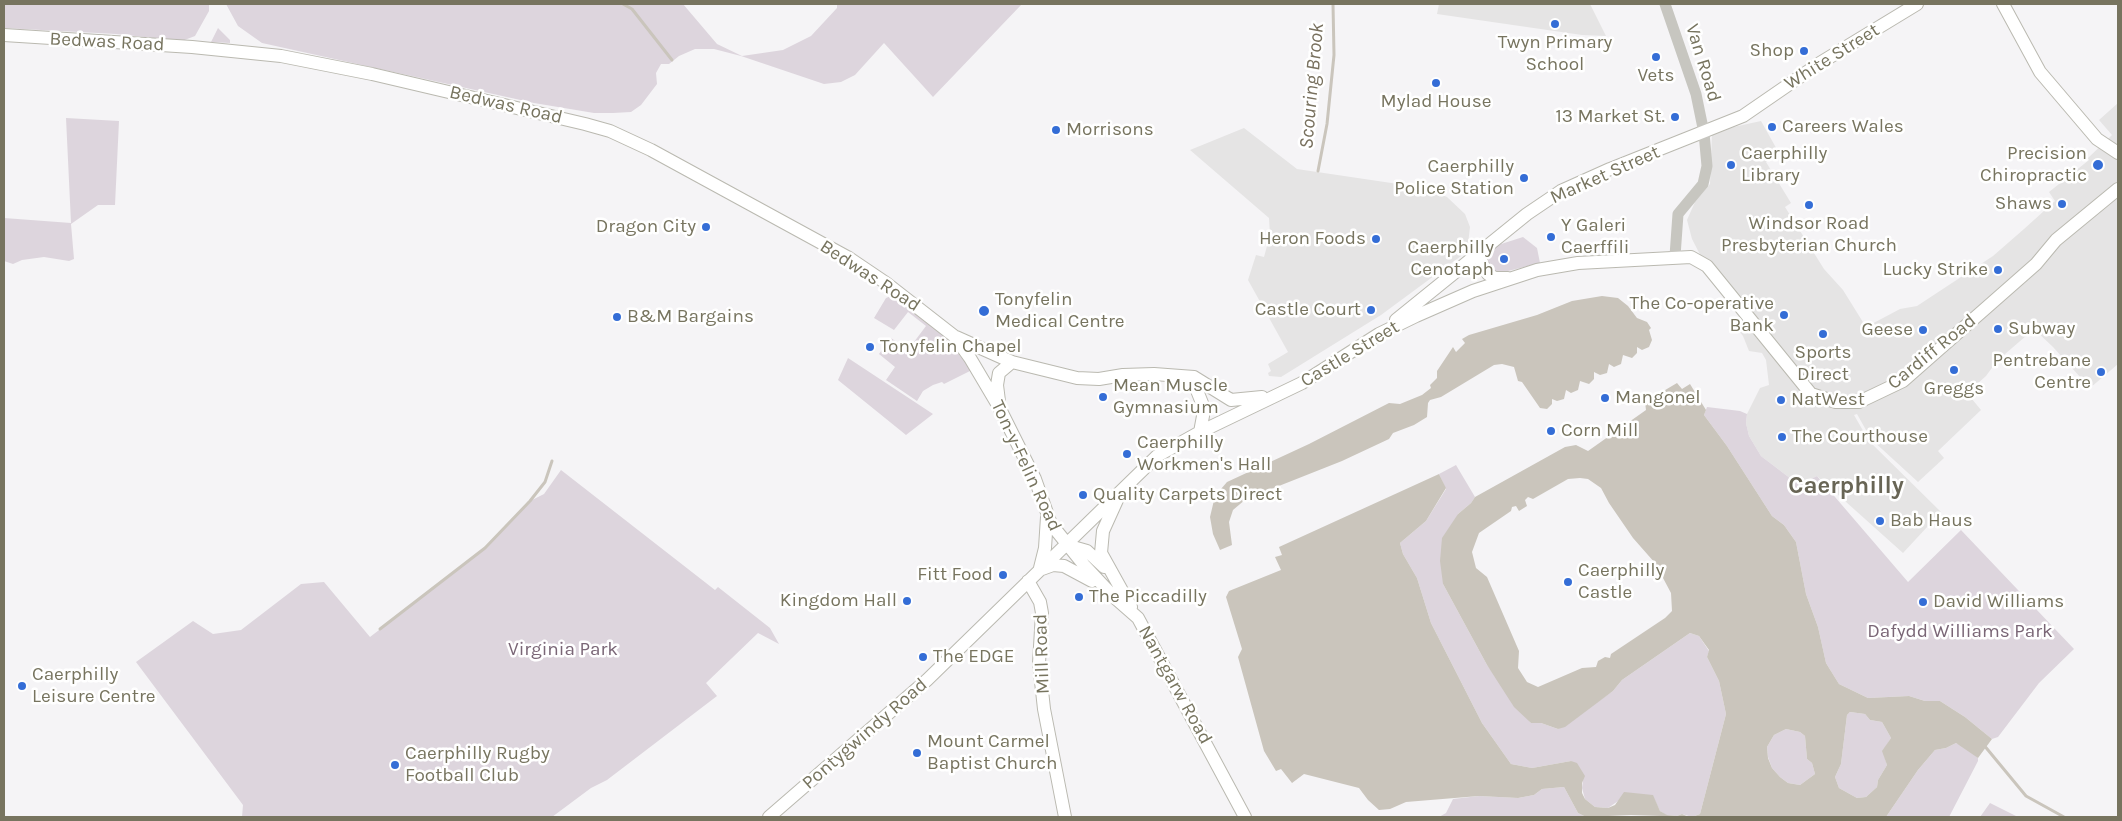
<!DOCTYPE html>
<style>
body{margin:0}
#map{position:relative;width:2122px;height:821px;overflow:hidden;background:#f5f4f6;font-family:Karla,sans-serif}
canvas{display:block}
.frame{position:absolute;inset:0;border:5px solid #77745f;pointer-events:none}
</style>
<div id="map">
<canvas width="2122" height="821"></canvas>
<div class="frame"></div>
</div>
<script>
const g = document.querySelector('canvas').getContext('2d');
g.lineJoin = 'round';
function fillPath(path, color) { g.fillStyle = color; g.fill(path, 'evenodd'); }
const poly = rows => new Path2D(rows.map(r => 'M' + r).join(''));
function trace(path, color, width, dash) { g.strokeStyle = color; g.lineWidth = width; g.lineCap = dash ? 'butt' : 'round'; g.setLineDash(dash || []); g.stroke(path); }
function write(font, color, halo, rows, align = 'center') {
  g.font = font + ' Karla,sans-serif'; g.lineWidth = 5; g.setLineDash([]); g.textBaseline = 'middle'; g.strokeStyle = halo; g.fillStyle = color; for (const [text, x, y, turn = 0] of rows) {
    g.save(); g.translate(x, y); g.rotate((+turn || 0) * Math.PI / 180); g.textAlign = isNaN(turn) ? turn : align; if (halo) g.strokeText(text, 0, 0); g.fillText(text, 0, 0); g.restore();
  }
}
const built = poly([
 [1439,4,1590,4,1606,36,1582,35,1437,14],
 [2118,103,2118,364,2090,388,2053,347,2034,329,1997,361,1986,376,1967,393,1981,410,1938,451,1944,458,1918,482,1871,439,1857,414,1854,415,1869,441,1941,512,1903,553,1817,476,1799,485,1761,456,1749,436,1746,423,1747,414,1760,388,1769,385,1766,360,1762,353,1749,351,1743,336,1735,326,1747,324,1711,276,1692,239,1687,220,1695,202,1710,184,1712,133,1715,131,1761,121,1779,153,1766,162,1791,203,1785,207,1824,269,1843,290,1866,327,1900,309,1917,306,1993,256,2024,229,2055,201,2049,192,2089,160,2088,158,2112,135,2099,120],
 [1244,128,1297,169,1425,188,1447,197,1465,214,1470,227,1468,244,1461,256,1381,315,1281,377,1269,376,1268,373,1271,371,1268,364,1288,352,1248,280,1256,255,1264,257,1270,235,1269,218,1190,150]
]);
const green = poly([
 [4,4,209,4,209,11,195,36,182,41,116,34,4,28],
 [226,4,683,4,717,44,742,56,783,50,811,36,837,8,837,4,1022,4,933,97,884,43,855,75,841,82,824,84,741,56,714,49,695,49,679,56,669,64,661,64,656,73,657,84,641,105,631,112,613,113,594,113,534,103,262,43,238,26],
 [218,28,230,40,230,43,211,42],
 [66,118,119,121,115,205,98,205,71,224,74,259,69,261,44,257,22,260,13,264,4,261,4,218,71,223],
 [1523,237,1537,248,1540,263,1500,273,1492,271,1486,264,1487,255,1495,246],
 [891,296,940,332,972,370,944,384,942,382,933,385,923,391,917,401,886,380,895,367,879,354,891,338,908,350,926,326,908,312,894,330,874,318,886,298],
 [848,358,933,414,906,435,838,380],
 [1707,407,1740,411,1747,414,1746,423,1749,436,1761,456,1799,485,1817,476,1908,582,1961,530,2074,649,2039,683,1998,737,1992,739,1965,717,1940,701,1925,701,1909,696,1868,698,1839,684,1826,663,1818,627,1806,594,1796,542,1784,525,1772,516,1727,446,1704,415],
 [1456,465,1475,497,1471,503,1458,514,1443,584,1487,665,1531,723,1541,723,1558,729,1613,691,1622,680,1690,633,1699,636,1709,651,1707,657,1719,681,1726,714,1700,814,1692,817,1682,814,1677,816,1666,815,1660,811,1652,795,1621,799,1608,808,1595,807,1585,799,1582,788,1583,780,1571,761,1532,768,1511,764,1482,723,1431,623,1417,578,1403,554,1400,543,1426,521,1446,489,1439,474],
 [561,470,715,590,718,587,770,628,779,644,758,633,706,683,717,696,607,780,591,788,552,817,242,817,243,805,136,662,193,621,213,634,241,630,301,584,324,582,370,637,485,548,530,501,544,494],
 [1850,712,1865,714,1870,720,1882,722,1891,738,1883,751,1887,765,1878,780,1877,787,1866,797,1857,798,1839,788,1835,777,1841,764,1847,715],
 [1786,729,1800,732,1805,736,1807,759,1812,763,1815,774,1800,785,1788,783,1780,777,1772,768,1768,757,1767,747,1774,735],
 [1956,743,1969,749,1978,758,1978,761,1949,817,1886,817,1918,770,1935,750,1946,748],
 [1564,787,1578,813,1586,817,1439,817,1446,813,1453,799,1479,796,1518,798,1534,795,1542,789],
 [1990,803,2018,817,1980,817]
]);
const water = poly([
 [1602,296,1618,298,1628,306,1637,318,1647,322,1651,328,1649,330,1652,340,1649,347,1642,350,1637,347,1637,353,1632,358,1623,355,1621,364,1614,367,1609,364,1607,373,1600,375,1594,372,1594,379,1589,384,1580,381,1578,390,1571,393,1566,390,1564,399,1557,401,1552,399,1552,404,1547,409,1540,408,1522,382,1518,381,1514,367,1502,364,1494,365,1441,397,1430,400,1428,403,1427,417,1414,425,1393,433,1389,439,1342,461,1246,499,1233,510,1229,522,1232,545,1220,550,1213,534,1210,517,1215,496,1227,482,1309,444,1389,403,1400,404,1422,395,1431,388,1430,385,1437,378,1437,371,1453,347,1456,352,1465,343,1462,339,1469,335,1537,315,1572,301],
 [1677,383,1682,389,1690,384,1706,410,1704,415,1727,446,1772,516,1784,525,1796,542,1806,594,1818,627,1826,663,1839,684,1868,698,1909,696,1925,701,1940,701,1965,717,1992,739,1978,758,1956,743,1946,748,1935,750,1918,770,1886,817,1692,817,1700,814,1726,714,1719,681,1707,657,1709,650,1699,636,1690,633,1622,680,1613,691,1565,727,1558,729,1541,723,1531,723,1514,707,1487,665,1443,584,1440,561,1442,538,1458,514,1471,503,1475,497,1565,447,1576,445,1588,451,1646,410,1645,402],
 [1580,478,1588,479,1601,488,1609,503,1633,538,1655,563,1671,593,1672,611,1665,618,1611,654,1610,658,1605,657,1598,661,1596,667,1582,668,1538,687,1527,682,1518,668,1519,651,1487,577,1476,568,1472,552,1479,533,1511,511,1512,507,1516,506,1519,511,1527,506,1525,500,1528,497,1533,499,1568,479],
 [1850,712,1865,714,1870,720,1882,722,1891,738,1882,751,1887,765,1878,780,1877,787,1866,797,1857,798,1839,788,1835,777,1841,764,1847,715],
 [1786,729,1800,732,1805,736,1807,759,1812,763,1815,774,1800,785,1788,783,1780,777,1772,768,1768,758,1767,747,1774,735],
 [1439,474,1446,488,1426,521,1400,543,1403,554,1417,578,1431,623,1482,723,1511,764,1532,768,1571,761,1577,763,1585,776,1582,783,1582,793,1585,799,1595,807,1608,808,1615,805,1624,792,1653,795,1660,811,1667,815,1677,816,1682,814,1689,817,1631,815,1586,817,1578,813,1564,787,1542,789,1534,795,1518,798,1479,796,1406,802,1390,809,1379,810,1368,800,1359,788,1304,774,1292,783,1281,769,1276,771,1264,751,1238,657,1242,649,1226,597,1229,591,1281,570,1275,557,1282,555,1279,547]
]);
const stream = poly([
 [623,4,632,9,672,60],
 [1318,171,1327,124,1334,55,1333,4],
 [380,629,485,548,530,501,545,482,552,461],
 [1983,744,2026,796,2064,817]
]);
const tertiary = poly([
 [1665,4,1696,94,1704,133,1707,166,1703,184,1678,214,1675,256]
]);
const secondary = poly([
 [2003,4,2040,72,2097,139,2118,153],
 [4,35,192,47,281,56,372,74,585,124,610,131,651,150,849,258,886,283,954,336,970,358,999,407,1035,479,1051,524,1084,565,1114,597,1138,618,1245,817],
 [1481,252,1481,262,1488,274,1495,278,1508,278],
 [1396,320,1527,214,1561,191,1610,169,1743,116,1820,63,1917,4],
 [956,337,1012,362,1077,378,1099,379,1123,375,1154,374,1194,377,1231,400,1262,397],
 [1182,378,1196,388,1202,403,1203,416,1200,432],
 [999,401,997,385,999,373,1012,362],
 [1117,500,1103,531,1101,553,1131,607],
 [1066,545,1087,551,1104,567],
 [1040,568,1045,548,1047,517],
 [1042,569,1053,565,1064,566,1092,581],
 [1028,581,1040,602,1042,613,1039,663,1044,709,1065,817],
 [769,817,927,680,1157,456,1200,432,1302,383,1379,334,1416,316,1473,291,1537,270,1578,263,1691,257,1707,266,1811,394,1836,402,1859,402,1903,381,2036,264,2056,240,2118,189]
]);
const markers = [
 [1555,24,5,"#346dd6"],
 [1804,51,5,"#346dd6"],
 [1656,57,5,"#346dd6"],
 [1436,83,5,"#346dd6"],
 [1675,117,5,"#346dd6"],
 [1772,127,5,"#346dd6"],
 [1056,130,5,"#346dd6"],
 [1731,165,5,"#346dd6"],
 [2098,165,6,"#346dd6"],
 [1524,178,5,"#346dd6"],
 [2062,204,5,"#346dd6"],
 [1809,205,5,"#346dd6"],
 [706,227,5,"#346dd6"],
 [1551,237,5,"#346dd6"],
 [1376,239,5,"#346dd6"],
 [1504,259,5,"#346dd6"],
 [1998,270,5,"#346dd6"],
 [1371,310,5,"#346dd6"],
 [984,311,6,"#346dd6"],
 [1784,315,5,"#346dd6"],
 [617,317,5,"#346dd6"],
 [1998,329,5,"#346dd6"],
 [1923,330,5,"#346dd6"],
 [1823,334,5,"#346dd6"],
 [870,347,5,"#346dd6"],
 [1954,370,5,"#346dd6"],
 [2101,372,5,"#346dd6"],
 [1103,397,5,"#346dd6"],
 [1605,398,5,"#346dd6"],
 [1781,400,5,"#346dd6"],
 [1551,431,5,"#346dd6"],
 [1782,437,5,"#346dd6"],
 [1127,454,5,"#346dd6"],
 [1083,495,5,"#346dd6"],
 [1880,521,5,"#346dd6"],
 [1003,575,5,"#346dd6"],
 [1568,582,5,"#346dd6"],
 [1079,597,5,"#346dd6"],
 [907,601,5,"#346dd6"],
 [1923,602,5,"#346dd6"],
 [923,657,5,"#346dd6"],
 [22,686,5,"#346dd6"],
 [917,753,5,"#346dd6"],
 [395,765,5,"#346dd6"]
];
const streetNames = [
 ["Bedwas Road",107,42,3],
 ["White Street",1832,57,-32],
 ["Van Road",1703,63,73],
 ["Bedwas Road",506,105,13],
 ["Market Street",1605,175,-24],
 ["Bedwas Road",870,276,33],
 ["Cardiff Road",1932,352,-39],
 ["Castle Street",1350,354,-31],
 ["Ton-y-Felin Road",1026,466,65],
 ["Mill Road",1042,654,-92],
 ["Nantgarw Road",1175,685,61],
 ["Pontygwindy Road",865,734,-41]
];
const poiNames = [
 ["Twyn Primary",1555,43,"center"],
 ["School",1555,65,"center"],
 ["Shop",1794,51,"right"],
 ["Vets",1656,76,"center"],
 ["Mylad House",1436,102,"center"],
 ["13 Market St.",1665,117,"right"],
 ["Careers Wales",1782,127],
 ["Morrisons",1066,130],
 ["Caerphilly",1741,154],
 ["Library",1741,176],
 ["Precision",2087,154,"right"],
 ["Chiropractic",2087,176,"right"],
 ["Caerphilly",1514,167,"right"],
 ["Police Station",1514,189,"right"],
 ["Shaws",2052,204,"right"],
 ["Windsor Road",1809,224,"center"],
 ["Presbyterian Church",1809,246,"center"],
 ["Y Galeri",1561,226],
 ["Caerffili",1561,248],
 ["Dragon City",696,227,"right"],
 ["Heron Foods",1366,239,"right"],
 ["Caerphilly",1494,248,"right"],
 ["Cenotaph",1494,270,"right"],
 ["Lucky Strike",1988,270,"right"],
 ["Tonyfelin",995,300],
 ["Medical Centre",995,322],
 ["The Co-operative",1774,304,"right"],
 ["Bank",1774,326,"right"],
 ["Castle Court",1361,310,"right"],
 ["B&M Bargains",627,317],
 ["Subway",2008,329],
 ["Geese",1913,330,"right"],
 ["Tonyfelin Chapel",880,347],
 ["Sports",1823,353,"center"],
 ["Direct",1823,375,"center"],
 ["Pentrebane",2091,361,"right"],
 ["Centre",2091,383,"right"],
 ["Mean Muscle",1113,386],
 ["Gymnasium",1113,408],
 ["Greggs",1954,389,"center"],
 ["Mangonel",1615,398],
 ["NatWest",1791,400],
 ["Corn Mill",1561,431],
 ["The Courthouse",1792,437],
 ["Caerphilly",1137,443],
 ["Workmen's Hall",1137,465],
 ["Quality Carpets Direct",1093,495],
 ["Bab Haus",1890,521],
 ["Caerphilly",1578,571],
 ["Castle",1578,593],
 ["Fitt Food",993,575,"right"],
 ["The Piccadilly",1089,597],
 ["Kingdom Hall",897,601,"right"],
 ["David Williams",1933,602],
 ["The EDGE",933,657],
 ["Caerphilly",32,675],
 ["Leisure Centre",32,697],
 ["Mount Carmel",927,742],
 ["Baptist Church",927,764],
 ["Caerphilly Rugby",405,754],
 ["Football Club",405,776]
];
const parkNames = [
 ["Dafydd Williams Park",1960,632],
 ["Virginia Park",563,650]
];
const waterNames = [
 ["Scouring Brook",1312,86,-85]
];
const districtNames = [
 ["Caerphilly",1846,486]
];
fillPath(built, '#e5e4e4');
fillPath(green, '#ddd5dd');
fillPath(water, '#cac5bc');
trace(stream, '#cac5bc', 3);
trace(secondary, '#bab9b0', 14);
trace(tertiary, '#c7c6c0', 11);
trace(secondary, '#fff', 12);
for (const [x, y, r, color] of markers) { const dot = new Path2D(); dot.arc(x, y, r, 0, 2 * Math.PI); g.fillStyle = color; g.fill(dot); trace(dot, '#fff', 2); }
write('19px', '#77745f', '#fff', streetNames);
write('19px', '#77745f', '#fff', poiNames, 'left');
write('19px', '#7a6676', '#fff', parkNames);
write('italic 20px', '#78705e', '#fff', waterNames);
write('bold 24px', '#686555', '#fff', districtNames);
</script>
